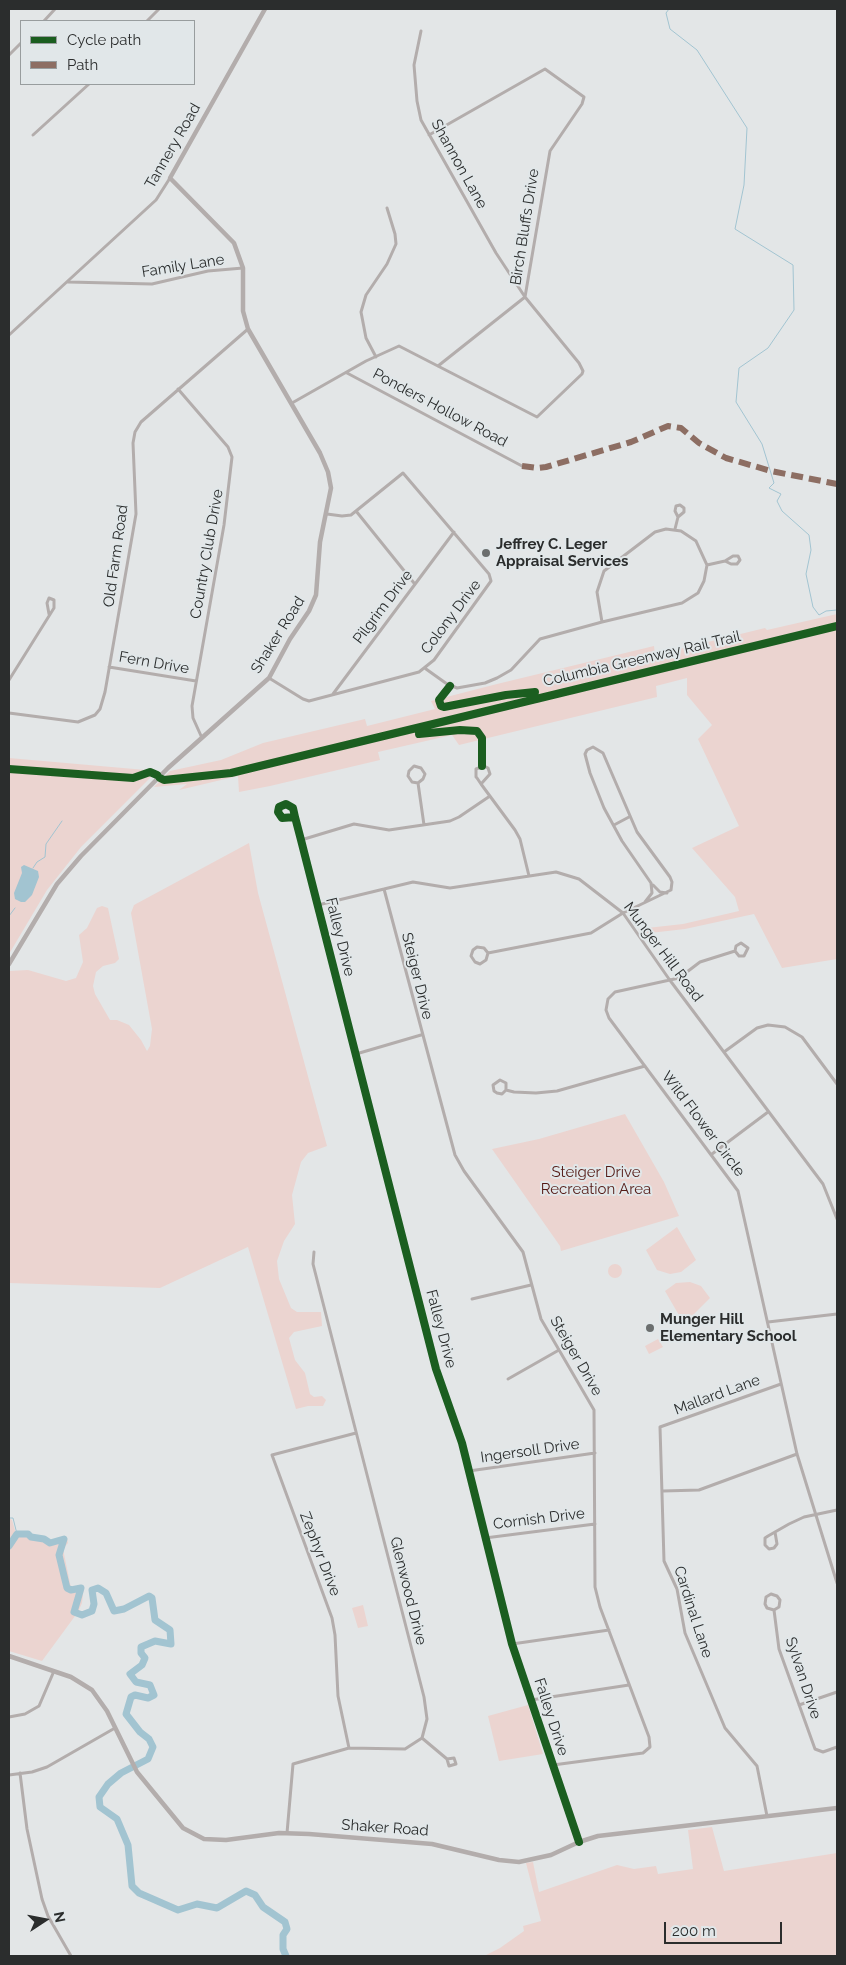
<!DOCTYPE html>
<style>
body{margin:0}
#map{position:relative;width:846px;height:1965px;overflow:hidden;background:#e3e6e7;font-family:Raleway,sans-serif}
canvas{display:block}
.frame{position:absolute;inset:0;border:10px solid #2b2d2d;pointer-events:none}
.legend{position:absolute;left:20px;top:20px;width:175px;height:65px;box-sizing:border-box;background:#e1e7e9;border:1px solid #989d9e;margin:0;padding:6px 9px;list-style:none;font-size:15px;color:#2b2d2d}
.legend li{display:flex;align-items:center;gap:10px;height:25px}
.legend b{width:25px;border:1px solid #989d9e}
.north{position:absolute;left:20px;top:1895px;width:50px;height:50px;-webkit-text-stroke:4px #e1e7e9;paint-order:stroke;rotate:79deg;font-size:14px;font-weight:700;line-height:20px;text-align:center;color:#2b2d2d}
.north::after{content:'';display:block;margin:auto;width:18px;height:22px;background:#2b2d2d;clip-path:polygon(50% 0,100% 100%,50% 72%,0 100%)}
.scale{position:absolute;left:664px;top:1922px;width:118px;height:22px;box-sizing:border-box;border:2px solid #2b2d2d;border-top:0;padding-left:6px;font-size:15px;line-height:18px;white-space:nowrap;color:#2b2d2d;-webkit-text-stroke:4px #e1e7e9;paint-order:stroke}
</style>
<div id="map">
<canvas width="846" height="1965"></canvas>
<div class="frame"></div>
<ul class="legend">
<li><b style="height:6px;background:#1b5e20"></b>Cycle path</li>
<li><b style="height:6px;background:#8d6e63"></b>Path</li>
</ul>
<div class="north">N</div>
<div class="scale">200 m</div>
</div>
<script>
const g = document.querySelector('canvas').getContext('2d');
g.lineJoin = 'round';
function fillPath(path, color) { g.fillStyle = color; g.fill(path, 'evenodd'); }
const poly = rows => new Path2D(rows.map(r => 'M' + r).join(''));
function trace(path, color, width, dash) { g.strokeStyle = color; g.lineWidth = width; g.lineCap = dash ? 'butt' : 'round'; g.setLineDash(dash || []); g.stroke(path); }
function write(font, color, halo, rows, align = 'center') {
  g.font = font + ' Raleway,sans-serif'; g.lineWidth = 4; g.setLineDash([]); g.textBaseline = 'middle'; g.strokeStyle = halo; g.fillStyle = color; for (const [text, x, y, turn = 0] of rows) {
    g.save(); g.translate(x, y); g.rotate((+turn || 0) * Math.PI / 180); g.textAlign = isNaN(turn) ? turn : align; if (halo) g.strokeText(text, 0, 0); g.fillText(text, 0, 0); g.restore();
  }
}
const green = poly([
 [837,614,837,959,782,968,754,914,685,929,641,934,638,929,683,924,739,911,735,897,692,848,739,826,698,739,712,725,687,695,687,678,656,686,657,697,459,745,452,735,378,752,380,760,270,786,239,792,238,776,179,790,187,784,154,787,170,771,221,760,263,743,365,719,367,726,435,709,431,701,497,684,654,646,655,655,765,628,767,630],
 [9,758,157,771,81,847,47,890,9,954],
 [249,843,258,893,327,1146,308,1153,301,1162,292,1195,295,1224,284,1241,277,1261,279,1279,291,1308,297,1312,321,1312,322,1326,294,1332,289,1338,295,1360,305,1373,310,1394,314,1397,322,1396,326,1400,323,1406,308,1406,296,1409,248,1247,160,1288,9,1283,9,971,28,970,66,981,76,978,83,962,79,935,87,928,97,908,102,906,108,908,119,959,115,963,103,966,96,972,93,986,95,994,110,1020,117,1020,129,1025,141,1040,147,1051,150,1046,152,1029,133,924,131,913,134,905],
 [625,1114,664,1182,679,1216,561,1251,560,1246,492,1149,539,1139],
 [677,1227,696,1260,681,1272,670,1274,657,1270,646,1250],
 '608 1271a7 7 0 1 1 14 0a7 7 0 1 1-14 0Z',
 [690,1282,701,1286,710,1298,684,1324,665,1291,676,1283],
 [658,1339,663,1347,649,1354,645,1346],
 [9,1518,12,1520,16,1534,43,1537,51,1542,63,1537,67,1538,68,1543,63,1549,71,1588,80,1585,84,1586,82,1603,78,1612,42,1661,9,1651],
 [363,1605,368,1626,358,1628,352,1608],
 [528,1705,543,1754,499,1761,488,1716],
 [712,1827,724,1871,837,1853,837,1956,484,1956,500,1948,524,1931,523,1926,541,1921,526,1863,533,1862,539,1892,617,1865,634,1869,656,1866,658,1874,693,1869,688,1830]
]);
const water = poly([
 [24,865,38,871,39,877,32,895,25,902,21,902,15,899,14,893,22,873,21,867]
]);
const stream = poly([
 [669,9,666,13,670,29,697,50,747,128,744,185,735,229,793,265,794,310,768,348,739,368,736,402,762,444,774,483,769,488,781,494,777,501,782,511,809,535,811,550,806,574,813,607,819,615,826,611,837,610],
 [33,868,37,862,45,857,46,844,62,821],
 [9,916,15,908],
 [9,1518,13,1518,17,1534]
]);
const river = poly([
 [9,1546,17,1534,28,1534,31,1537,44,1539,50,1543,64,1539,59,1555,67,1588,71,1590,81,1588,74,1612,82,1615,92,1611,94,1604,92,1590,98,1588,106,1593,114,1611,124,1609,149,1596,152,1598,155,1620,170,1630,171,1644,155,1641,141,1647,141,1653,145,1658,142,1665,130,1674,136,1682,150,1685,154,1695,148,1698,135,1695,131,1697,126,1714,140,1732,149,1739,153,1747,148,1759,121,1773,108,1784,99,1797,100,1807,117,1819,128,1845,132,1886,139,1893,178,1910,197,1904,217,1908,246,1891,255,1895,263,1907,285,1922,287,1929,283,1935,283,1949,286,1956]
]);
const minor = poly([
 [44,21,55,9],
 [147,21,159,9],
 [421,31,414,65,417,101,421,120,496,253,525,297,438,366],
 [9,55,21,43],
 [33,135,89,84],
 [68,282,152,284,208,271,243,268],
 [9,335,156,200,170,178],
 [376,357,366,338,361,312,366,295,387,264,396,244,395,234,387,208],
 [347,373,522,466],
 [178,389,228,447,232,457,224,525,192,706,193,718,202,738],
 [292,403,366,361,399,346,537,417,582,374,583,371,579,363,525,297,550,151,582,104,584,97,545,69,429,135],
 [356,511,414,583],
 [675,529,678,517,684,512,684,508,680,505,676,506,675,511,678,517],
 [707,565,725,561,731,564,737,564,740,560,738,556,733,556,725,561],
 [109,667,196,681],
 [426,669,447,684,457,688,485,683,497,678,511,670,540,639,602,622,597,592,604,571,655,532,666,529,681,531,696,541,707,565,704,581,698,593,682,603,602,622],
 [269,678,303,699,309,701,419,672,434,660,491,581,489,574,403,473,351,515,342,516,327,514],
 [9,680,54,608,54,600,49,598,47,603,49,614],
 [333,694,454,532],
 [9,713,78,722,95,715,100,709,105,692,136,514,133,443,135,432,141,422,248,329],
 [418,783,412,782,408,776,409,771,414,766,421,768,425,774,423,779,418,783,424,825],
 [481,784,490,774,488,768,484,766,476,769,476,777,477,778,481,784,515,830,520,839,529,876],
 [295,817,282,818,278,812,279,807,286,804,293,808,295,817,301,840,436,1369,462,1443,512,1644,579,1842],
 [614,825,629,817],
 [301,840,354,824,389,830,450,821,459,817,490,796],
 [653,885,660,892,667,893],
 [384,889,455,1155,464,1171,523,1252,541,1319,594,1410,595,1587,600,1607,649,1737,650,1747,643,1753,553,1765],
 [318,905,413,882,450,888,556,872,579,879,623,913,669,979,823,1184,837,1219],
 [735,951,736,946,741,943,748,948,744,956,739,956,735,951,700,962,679,978,615,992,608,999,606,1010,609,1018,738,1191,797,1454,837,1583],
 [488,953,486,960,480,964,475,962,471,956,473,950,477,947,484,948,488,953,591,933,623,913,671,890,672,882,670,877,637,832,603,753,593,747,587,750,585,754,590,773,604,808,622,841,651,883,652,893,645,902],
 [724,1052,757,1028,768,1025,785,1027,802,1037,837,1084],
 [356,1054,421,1035],
 [506,1090,502,1094,497,1093,494,1091,493,1085,500,1080,506,1083,506,1090,514,1092,536,1093,557,1091,645,1066],
 [712,1154,768,1112],
 [472,1299,531,1285],
 [768,1322,837,1314],
 [508,1379,559,1350],
 [469,1471,595,1453],
 [663,1491,699,1490,797,1454],
 [775,1532,777,1544,774,1548,769,1549,765,1545,765,1538,768,1536,789,1524,804,1517,837,1510],
 [485,1538,595,1524],
 [774,1610,767,1608,765,1604,766,1597,771,1594,777,1596,780,1600,779,1607,774,1610,779,1649,815,1749,823,1752,837,1747],
 [512,1644,609,1630],
 [531,1700,629,1685],
 [799,1705,837,1692],
 [9,1717,25,1714,39,1706,54,1671],
 [422,1738,447,1759,454,1758,456,1764,449,1766,447,1759],
 [349,1748,338,1696,335,1635,332,1618,272,1455,356,1433],
 [20,1773,27,1829,42,1899,48,1916,71,1956],
 [9,1775,32,1772,47,1767,115,1728],
 [767,1816,757,1766,725,1728,685,1633,677,1589,664,1561,660,1427,781,1384],
 [287,1833,293,1764,349,1748,405,1749,422,1738,427,1719,424,1697,313,1264,314,1252]
]);
const tertiary = poly([
 [9,964,57,884,81,856,168,768,269,678,290,639,309,611,316,595,320,542,331,488,328,472,320,453,248,329,243,311,243,268,234,243,170,178,265,9],
 [9,1656,71,1677,92,1690,107,1711,137,1772,183,1828,204,1839,226,1840,279,1833,309,1834,432,1844,499,1860,519,1862,551,1855,579,1842,598,1836,837,1808]
]);
const quiet = poly([
 [522,466,537,468,546,467,631,442,668,426,681,428,699,443,726,458,771,471,837,484]
]);
const cycleway = poly([
 [450,686,439,700,441,706,444,707,506,695,535,692],
 [419,734,460,730,477,731,482,738,482,766],
 [9,769,133,778,150,772,157,775],
 [160,778,164,780,231,773,837,626],
 [295,817,282,818,278,812,279,807,286,804,293,808,295,817,301,840,436,1369,462,1443,512,1644,579,1842]
]);
const markers = [
 [486,553,5,"#6b6e6e"],
 [650,1328,5,"#6b6e6e"]
];
const streetNames = [
 ["Tannery Road",173,146,-60],
 ["Shannon Lane",459,164,61],
 ["Birch Bluffs Drive",525,227,-81],
 ["Family Lane",183,266,-9],
 ["Ponders Hollow Road",440,408,28],
 ["Country Club Drive",207,554,-80],
 ["Old Farm Road",116,556,-82],
 ["Pilgrim Drive",383,607,-53],
 ["Colony Drive",451,617,-53],
 ["Shaker Road",278,635,-58],
 ["Columbia Greenway Rail Trail",642,659,-13],
 ["Fern Drive",154,663,10],
 ["Falley Drive",340,937,76],
 ["Munger Hill Road",663,952,53],
 ["Steiger Drive",417,976,76],
 ["Wild Flower Circle",703,1124,53],
 ["Falley Drive",441,1329,75],
 ["Steiger Drive",576,1356,60],
 ["Mallard Lane",717,1395,-20],
 ["Ingersoll Drive",530,1451,-8],
 ["Cornish Drive",539,1519,-7],
 ["Zephyr Drive",320,1554,69],
 ["Glenwood Drive",408,1591,76],
 ["Cardinal Lane",693,1612,72],
 ["Sylvan Drive",803,1678,72],
 ["Falley Drive",551,1717,72],
 ["Shaker Road",385,1828,4]
];
const poiNames = [
 ["Jeffrey C. Leger",496,544],
 ["Appraisal Services",496,561],
 ["Munger Hill",660,1319],
 ["Elementary School",660,1336]
];
const parkNames = [
 ["Steiger Drive",596,1172],
 ["Recreation Area",596,1189]
];
fillPath(green, '#ebd4d0');
fillPath(water, '#a2c4d1');
trace(stream, '#a2c4d1', 1);
trace(river, '#a2c4d1', 7);
trace(minor, '#b3adac', 3);
trace(tertiary, '#b3adac', 4.5);
trace(quiet, '#8d6e63', 6, [12, 6]);
trace(cycleway, '#1b5e20', 8);
for (const [x, y, r, color] of markers) { const dot = new Path2D(); dot.arc(x, y, r, 0, 2 * Math.PI); g.fillStyle = color; g.fill(dot); trace(dot, '#e1e7e9', 2); }
write('15px', '#2b2d2d', '#e1e7e9', streetNames);
write('bold 15px', '#2b2d2d', '#e1e7e9', poiNames, 'left');
write('15px', '#551b16', '#e1e7e9', parkNames);
</script>
